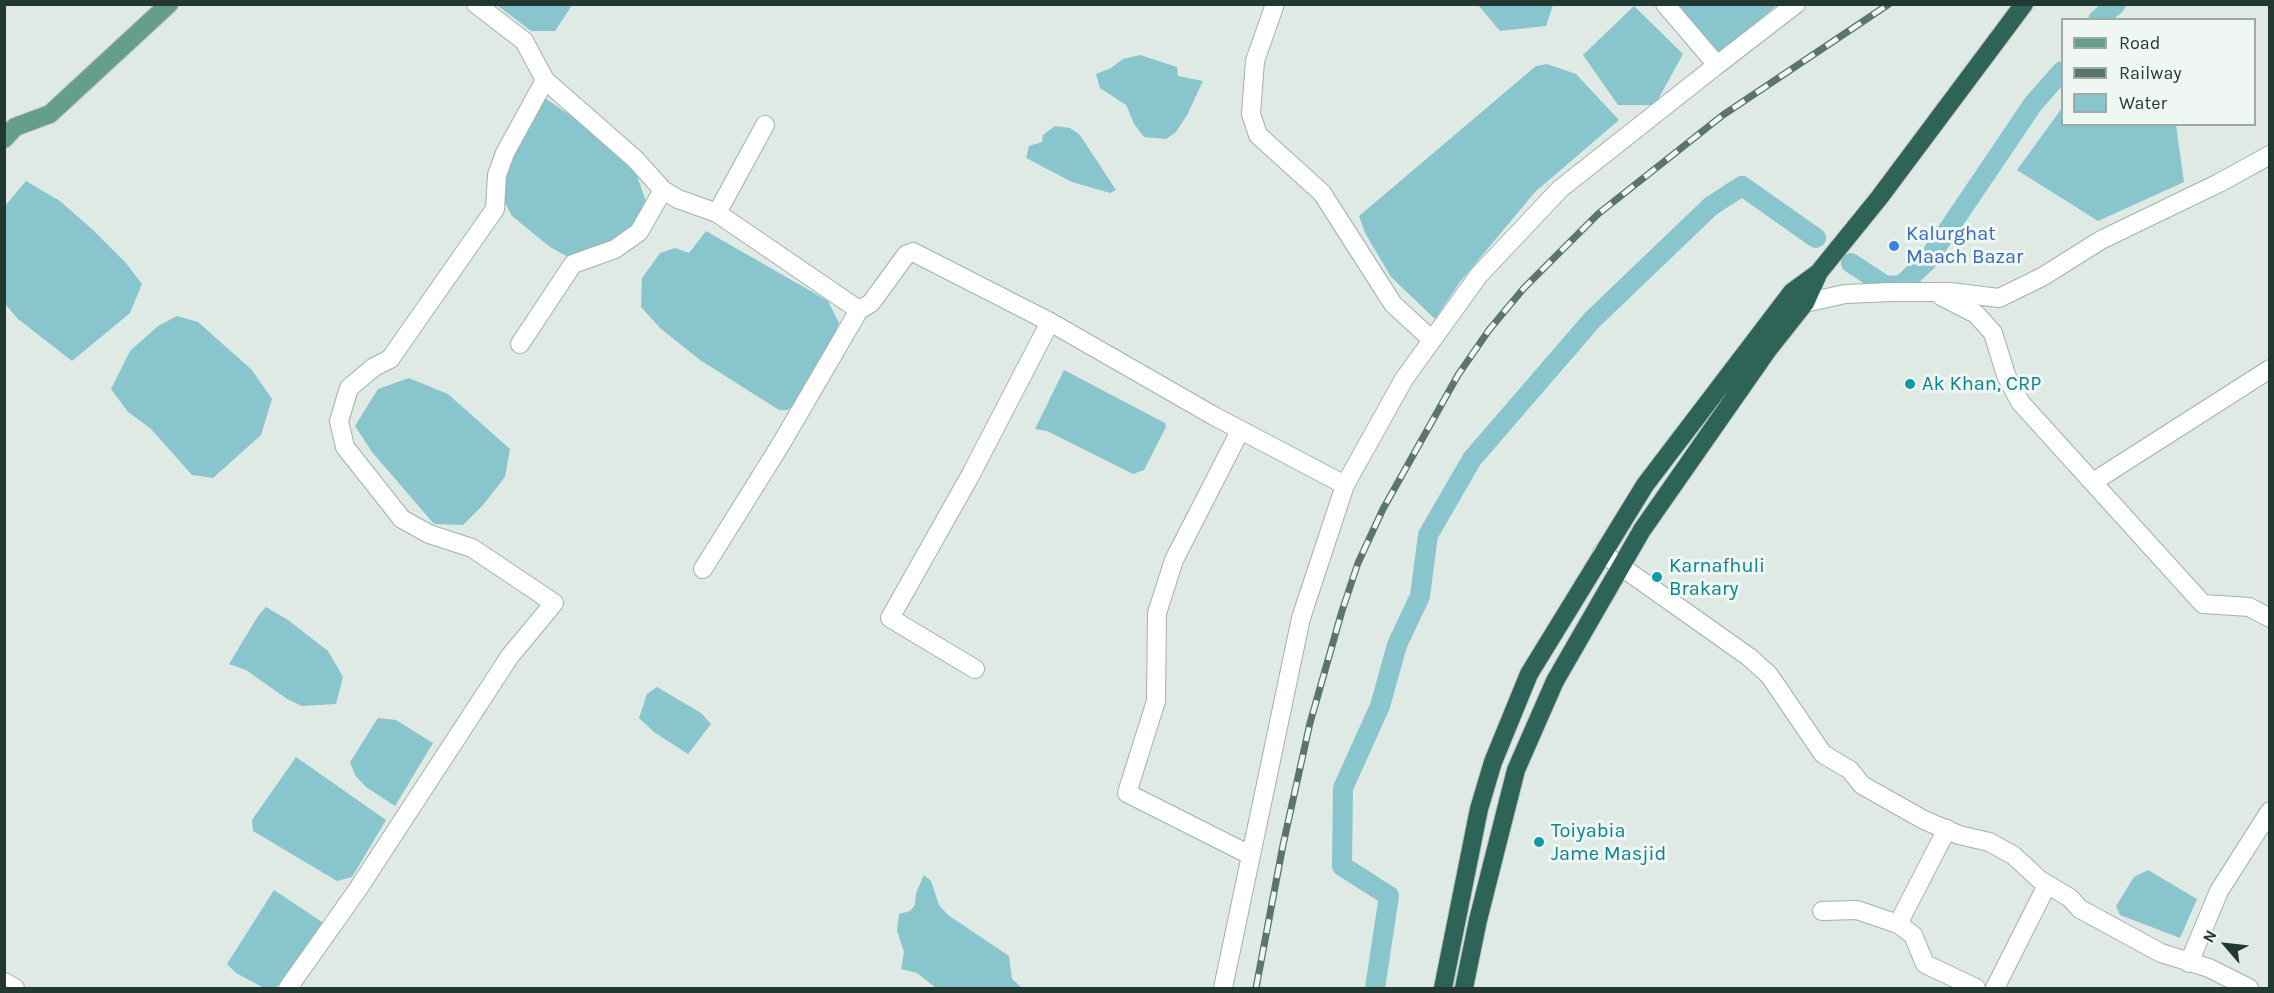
<!DOCTYPE html>
<style>
body{margin:0}
#map{position:relative;width:2274px;height:993px;overflow:hidden;background:#dfeae5;font-family:Karla,sans-serif}
canvas{display:block}
.frame{position:absolute;inset:0;border:6px solid #213932;pointer-events:none}
.legend{position:absolute;left:2061px;top:18px;width:195px;height:108px;box-sizing:border-box;background:#f0f7f3;border:2px solid #9daba6;margin:0;padding:8px 10px;list-style:none;font-size:18px;color:#213932}
.legend li{display:flex;align-items:center;gap:12px;height:30px}
.legend b{width:30px;border:2px solid #9daba6}
.north{position:absolute;left:2196px;top:915px;width:60px;height:60px;-webkit-text-stroke:4px #f0f7f3;paint-order:stroke;rotate:298deg;font-size:16px;font-weight:700;line-height:24px;text-align:center;color:#213932}
.north::after{content:'';display:block;margin:auto;width:21px;height:27px;background:#213932;clip-path:polygon(50% 0,100% 100%,50% 72%,0 100%)}
</style>
<div id="map">
<canvas width="2274" height="993"></canvas>
<div class="frame"></div>
<ul class="legend">
<li><b style="height:8px;background:#669e8d"></b>Road</li>
<li><b style="height:8px;background:#5b756d"></b>Railway</li>
<li><b style="height:16px;background:#89c5cd"></b>Water</li>
</ul>
<div class="north">N</div>
</div>
<script>
const g = document.querySelector('canvas').getContext('2d');
g.lineJoin = 'round';
function fillPath(path, color) { g.fillStyle = color; g.fill(path, 'evenodd'); }
const poly = rows => new Path2D(rows.map(r => 'M' + r).join(''));
function trace(path, color, width, dash) { g.strokeStyle = color; g.lineWidth = width; g.lineCap = dash ? 'butt' : 'round'; g.setLineDash(dash || []); g.stroke(path); }
function write(font, color, halo, rows, align = 'center') {
  g.font = font + ' Karla,sans-serif'; g.lineWidth = 6; g.setLineDash([]); g.textBaseline = 'middle'; g.strokeStyle = halo; g.fillStyle = color; for (const [text, x, y, turn = 0] of rows) {
    g.save(); g.translate(x, y); g.rotate((+turn || 0) * Math.PI / 180); g.textAlign = isNaN(turn) ? turn : align; if (halo) g.strokeText(text, 0, 0); g.fillText(text, 0, 0); g.restore();
  }
}
const water = poly([
 [497,5,572,5,555,31,531,31],
 [1478,5,1553,5,1546,26,1500,31],
 [1677,5,1777,5,1720,53],
 [1634,6,1683,54,1655,105,1618,105,1583,55],
 [1140,55,1177,67,1178,76,1203,81,1187,115,1176,132,1166,139,1144,137,1134,124,1126,105,1100,88,1096,74,1111,68,1123,59],
 [1547,64,1576,74,1619,120,1535,192,1460,282,1435,319,1391,277,1365,233,1359,216,1536,66],
 [539,99,546,99,573,117,636,173,648,207,636,227,597,253,570,258,550,247,512,216,504,201,502,180],
 [2062,108,2062,124,2176,125,2184,182,2098,221,2017,170],
 [1055,126,1070,128,1080,135,1116,190,1110,193,1072,182,1026,158,1029,146,1042,142,1043,135],
 [26,181,60,201,93,230,125,262,142,284,130,313,72,361,18,319,5,304,5,206],
 [706,231,828,301,839,323,827,357,803,397,788,410,779,410,700,360,660,328,641,307,642,278,660,253,675,248,689,253],
 [177,316,198,322,252,370,272,399,261,435,213,478,192,475,150,428,128,412,111,389,130,351,158,326],
 [1064,370,1165,423,1166,427,1144,470,1133,474,1047,431,1035,429],
 [409,378,448,394,510,449,505,477,483,505,463,525,434,524,372,452,355,426,378,389],
 [266,607,288,620,328,651,343,677,336,704,302,706,287,699,246,670,229,664,258,616],
 [657,687,701,713,711,724,688,754,654,732,639,718,647,694],
 [378,718,396,720,433,743,395,806,366,787,355,775,350,762],
 [296,757,386,820,352,877,337,881,253,831,252,820],
 [2148,870,2197,899,2180,938,2120,915,2116,906,2134,877],
 [924,875,931,881,939,905,948,915,1009,956,1012,979,1022,988,936,988,917,973,901,969,904,952,897,931,899,914,910,911,915,905,916,893],
 [274,890,325,924,282,984,273,988,264,988,236,973,227,964]
]);
const canal = poly([
 [2098,20,2116,4],
 [1851,263,1886,286,1902,285,1927,261,2033,104,2062,71],
 [1375,988,1389,896,1342,866,1343,788,1380,706,1397,645,1420,596,1428,535,1472,459,1592,320,1711,206,1742,186,1816,238]
]);
const minor = poly([
 [476,4,524,41,545,80,635,159,663,190,678,199,717,213,859,310,871,303,906,255,913,252,1050,322,1214,416,1345,485,1404,379,1479,275,1560,189,1717,65,1665,4],
 [1275,4,1255,61,1251,114,1258,135,1322,193,1393,304,1432,340],
 [1717,65,1796,4],
 [717,213,765,125],
 [1796,295,1805,303,1845,294,1891,292,1950,292,1999,298,2042,277,2101,240,2219,183,2270,155],
 [1941,296,1976,314,1993,333,2006,375,2020,402,2203,604,2249,607,2270,618],
 [520,344,573,264,615,249,639,232,663,190],
 [1240,431,1174,560,1157,613,1156,701,1127,793,1250,855],
 [2093,482,2270,369],
 [1602,553,1749,657,1769,675,1823,754,1850,770,1862,785,1924,820,1959,835,1989,842,2013,855,2040,880,2070,898,2080,909,2161,953,2209,968,2249,988],
 [703,569,781,444,859,310],
 [975,669,890,618,970,476,1050,322],
 [1947,829,1898,924,1913,935,1925,964,1976,988],
 [1822,911,1857,910,1898,924],
 [2189,963,2219,891,2270,811],
 [4,982,15,988],
 [288,988,358,889,510,656,554,603,472,548,429,534,402,519,345,447,339,421,349,388,374,367,390,359,495,209,497,175,505,153,545,80],
 [1223,988,1301,618,1345,485],
 [1995,988,2047,885]
]);
const major = poly([
 [4,139,15,127,50,114,169,4]
]);
const highway = poly([
 [1443,988,1479,809,1493,762,1529,674,1645,485,1792,292,1818,273],
 [1464,988,1478,920,1516,770,1555,681,1642,530,1767,351,1805,303,1819,272,1879,198,2024,4]
]);
const rail = poly([
 [1256,988,1283,845,1310,723,1342,611,1358,563,1383,509,1458,375,1489,330,1524,288,1598,214,1723,115,1889,4]
]);
const markers = [
 [1894,246,6,"#3f7fe0"],
 [1910,384,6,"#0f9aa8"],
 [1657,577,6,"#0f9aa8"],
 [1539,842,6,"#0f9aa8"]
];
const shopNames = [
 ["Kalurghat",1906,234],
 ["Maach Bazar",1906,257]
];
const cultureNames = [
 ["Ak Khan, CRP",1922,384],
 ["Karnafhuli",1669,566],
 ["Brakary",1669,589],
 ["Toiyabia",1551,831],
 ["Jame Masjid",1551,854]
];
fillPath(water, '#89c5cd');
trace(canal, '#89c5cd', 20);
trace(minor, '#a2b1ac', 20);
trace(major, '#bcc4c2', 20);
trace(highway, '#bcc4c2', 20);
trace(minor, '#fff', 18);
trace(major, '#669e8d', 18);
trace(highway, '#2e6457', 18);
trace(rail, '#5b756d', 7);
trace(rail, '#f0f7f3', 4.5, [14]);
for (const [x, y, r, color] of markers) { const dot = new Path2D(); dot.arc(x, y, r, 0, 2 * Math.PI); g.fillStyle = color; g.fill(dot); trace(dot, '#f0f7f3', 2); }
write('20px', '#366cbe', '#f0f7f3', shopNames, 'left');
write('20px', '#0d838f', '#f0f7f3', cultureNames, 'left');
</script>
